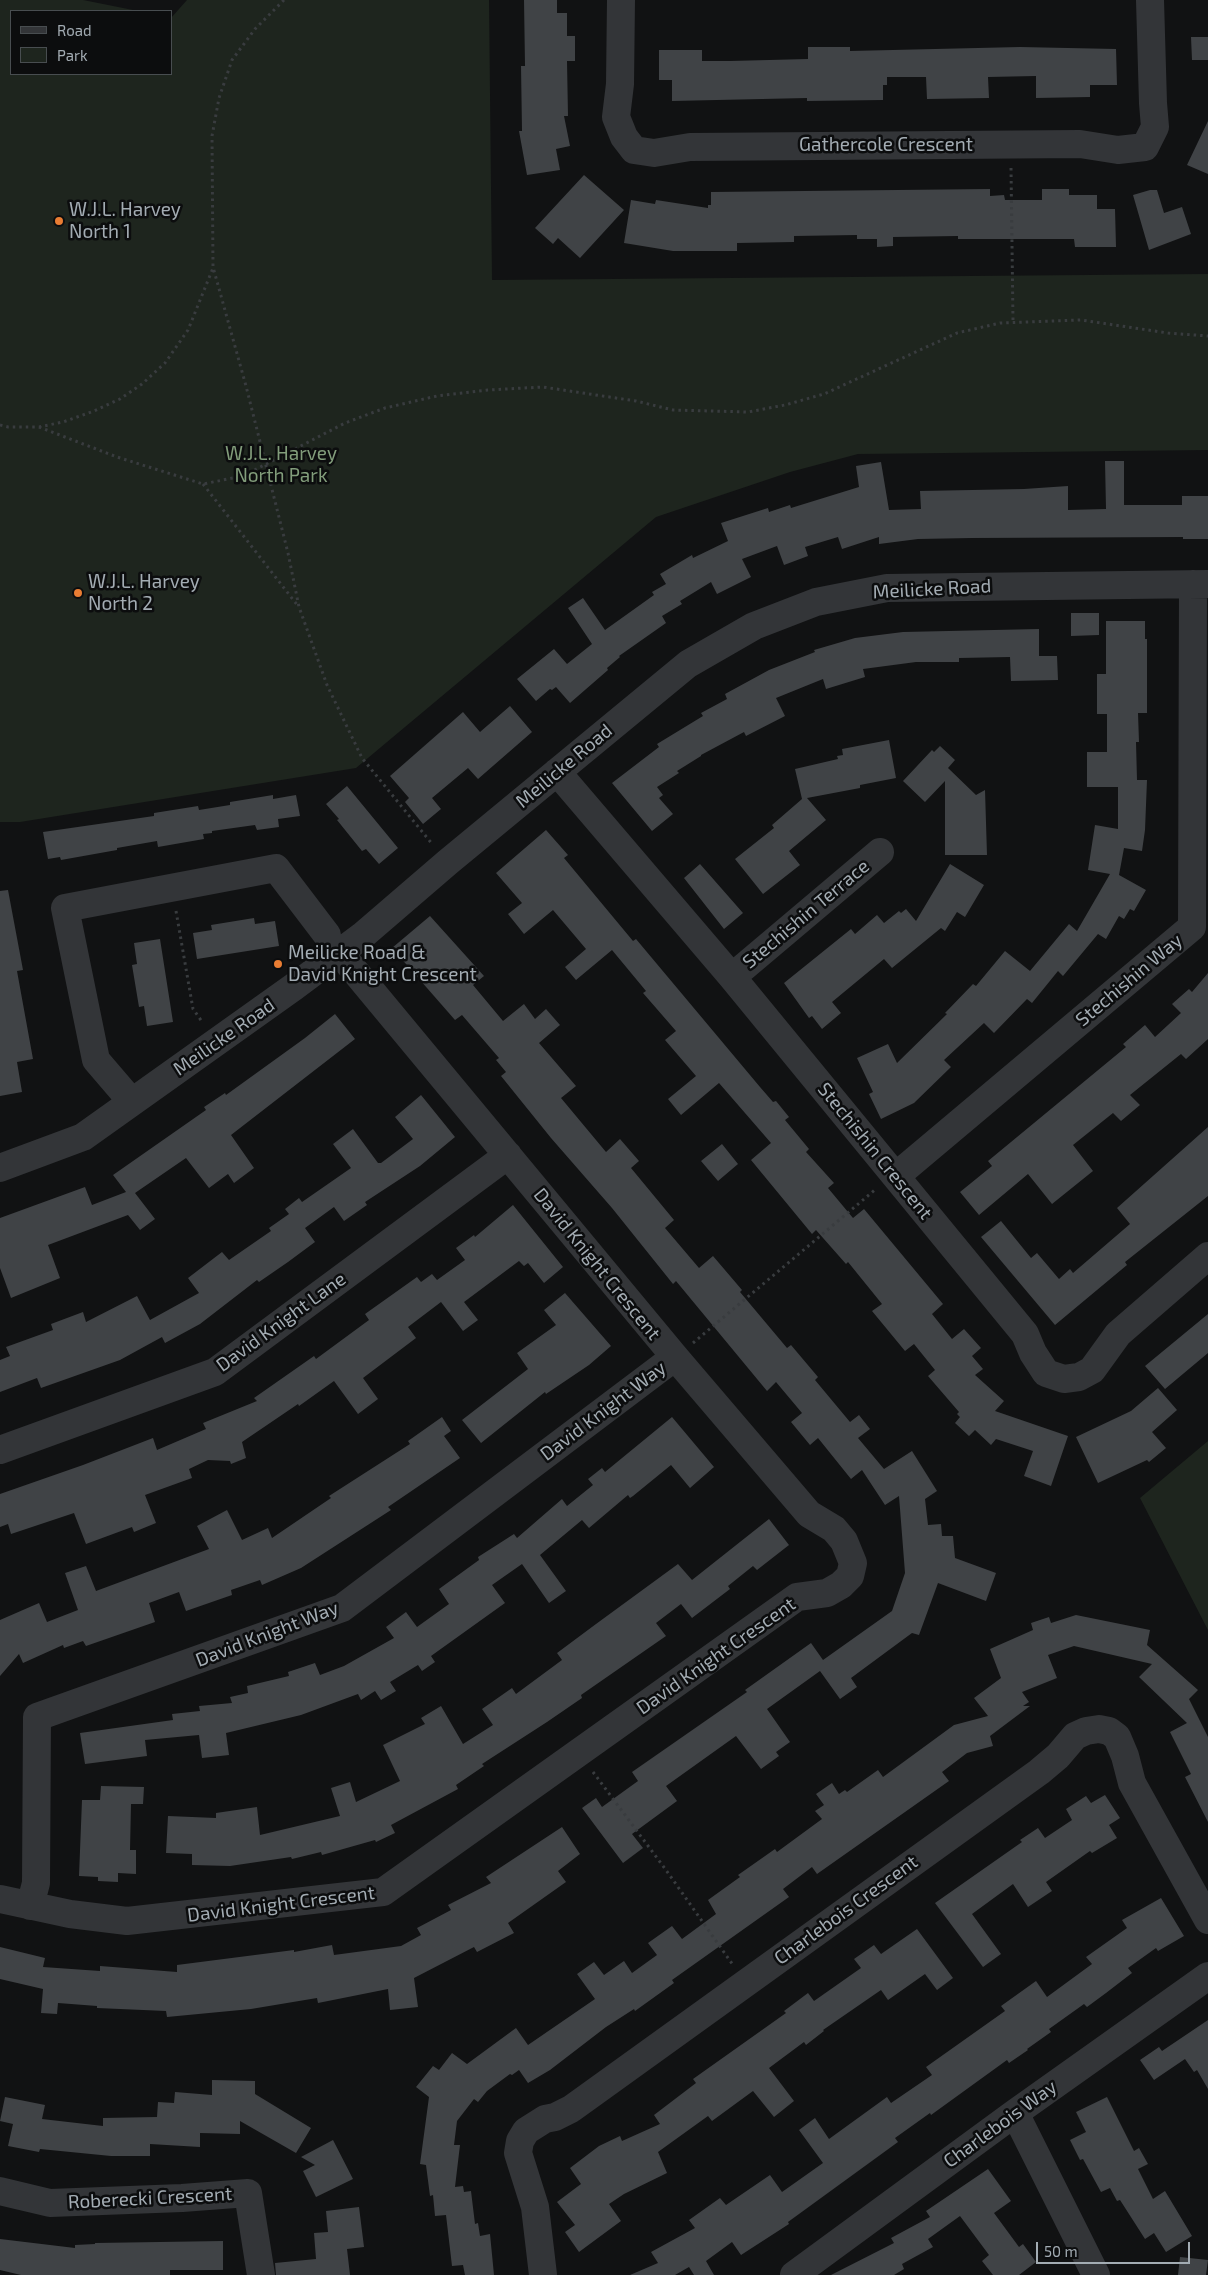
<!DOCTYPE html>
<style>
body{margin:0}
#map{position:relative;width:1208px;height:2275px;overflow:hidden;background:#111213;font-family:"Exo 2",sans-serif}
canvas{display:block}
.legend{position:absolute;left:10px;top:10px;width:162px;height:65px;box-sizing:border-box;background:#0c0d0e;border:1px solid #484d50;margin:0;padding:6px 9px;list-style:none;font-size:15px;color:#a3acb3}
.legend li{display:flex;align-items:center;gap:10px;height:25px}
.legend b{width:25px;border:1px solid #484d50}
.scale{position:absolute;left:1036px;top:2242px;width:154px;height:22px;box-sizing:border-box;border:2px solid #a3acb3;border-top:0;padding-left:6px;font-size:15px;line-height:18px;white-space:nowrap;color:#a3acb3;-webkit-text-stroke:4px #0c0d0e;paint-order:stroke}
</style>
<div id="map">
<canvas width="1208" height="2275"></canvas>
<ul class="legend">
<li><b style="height:6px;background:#333538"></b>Road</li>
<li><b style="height:14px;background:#1e251e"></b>Park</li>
</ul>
<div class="scale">50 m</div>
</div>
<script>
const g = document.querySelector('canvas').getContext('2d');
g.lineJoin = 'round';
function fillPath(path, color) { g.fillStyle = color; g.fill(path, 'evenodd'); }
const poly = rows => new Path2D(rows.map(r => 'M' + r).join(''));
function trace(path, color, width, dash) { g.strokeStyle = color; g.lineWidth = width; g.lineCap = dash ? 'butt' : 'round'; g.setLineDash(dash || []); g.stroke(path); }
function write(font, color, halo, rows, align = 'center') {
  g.font = font + ' "Exo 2",sans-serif'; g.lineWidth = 5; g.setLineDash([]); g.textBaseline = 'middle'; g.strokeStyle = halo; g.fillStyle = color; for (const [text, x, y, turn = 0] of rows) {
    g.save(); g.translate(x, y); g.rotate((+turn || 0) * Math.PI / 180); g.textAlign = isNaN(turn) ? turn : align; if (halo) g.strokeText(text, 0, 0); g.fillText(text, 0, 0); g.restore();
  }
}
const green = poly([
 [0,0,83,0,138,11,11,11,11,74,171,74,171,18,187,0,489,0,492,280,1208,274,1208,450,858,454,790,472,656,517,356,768,20,822,0,822],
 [1208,1441,1208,1630,1140,1498]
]);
const building = poly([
 [524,0,557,0,557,13,567,13,567,36,575,36,575,61,567,61,568,116,564,116,570,146,556,149,560,170,527,175,519,131,522,131,521,66,525,66],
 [1191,37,1208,37,1208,60,1192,60],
 [808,47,850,47,850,51,1020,47,1116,49,1117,85,1090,85,1090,97,1036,98,1036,76,988,77,989,98,927,99,926,77,887,77,887,85,883,85,883,100,807,101,807,98,672,101,672,80,659,80,659,50,702,50,702,61,730,61,808,59],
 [1208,121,1208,174,1187,165],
 [584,175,624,210,580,258,558,238,553,244,535,228],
 [990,189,990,196,1004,195,1005,200,1042,200,1042,189,1069,189,1069,195,1097,195,1097,209,1115,209,1116,247,1075,247,1074,239,958,239,958,236,893,237,893,246,877,247,877,239,857,239,857,235,794,236,794,242,737,243,737,251,673,251,624,243,631,200,655,204,656,200,708,208,708,205,711,205,711,192],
 [1150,190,1157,190,1164,213,1182,207,1191,234,1149,250,1133,195],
 [1105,461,1124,461,1124,505,1182,505,1182,496,1208,496,1208,539,1183,539,1183,537,972,538,918,539,879,544,879,537,842,549,838,537,805,547,808,556,784,565,777,546,742,559,751,577,717,594,711,582,680,601,682,604,662,616,666,623,619,656,620,657,607,668,608,670,570,703,556,687,552,690,550,689,536,701,517,679,554,649,567,664,592,644,568,608,583,598,605,630,654,595,652,592,666,584,660,574,692,555,693,558,728,541,721,523,768,508,769,512,790,505,791,508,859,487,856,466,881,462,889,510,921,509,920,491,1024,489,1068,486,1068,510,1106,509],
 [1071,613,1099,613,1099,635,1071,636],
 [1106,621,1145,621,1145,639,1147,639,1147,713,1138,713,1139,742,1136,742,1137,780,1147,780,1145,830,1142,851,1124,848,1119,875,1146,890,1134,911,1130,909,1124,919,1119,916,1106,939,1098,934,1063,976,1058,971,1032,1003,1027,999,994,1033,984,1023,944,1060,951,1067,914,1103,881,1119,869,1094,873,1092,857,1058,888,1044,897,1063,947,1014,945,1013,973,984,976,986,1005,951,1030,971,1069,924,1077,931,1110,874,1088,870,1095,825,1118,829,1118,787,1087,787,1087,752,1107,752,1107,714,1097,714,1097,674,1106,674],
 [1039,629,1039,656,1057,656,1058,680,1011,681,1010,657,959,658,959,662,916,662,863,669,865,677,826,689,823,679,776,698,785,716,746,736,744,732,701,755,701,756,677,771,679,773,657,787,663,795,659,798,673,814,652,831,612,783,659,747,657,744,703,716,701,713,727,699,725,694,769,670,815,652,814,650,855,638,903,632],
 [510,706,532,732,478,779,468,768,432,798,441,809,423,824,405,802,409,798,390,776,463,712,480,732],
 [889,740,896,778,860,785,860,788,807,798,826,820,789,851,800,865,763,894,735,859,774,828,772,825,802,799,795,769,838,759,837,756,843,755,842,749],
 [940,746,955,760,948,768,976,795,985,790,987,855,945,855,945,781,925,802,903,781,932,750,934,752],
 [347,786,398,848,379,864,366,849,362,851,337,820,339,819,326,804],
 [273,795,273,799,296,795,300,816,278,819,279,827,257,830,255,825,212,831,212,833,203,834,204,839,158,847,157,841,117,848,117,850,61,860,60,857,48,859,43,832,154,816,154,813,198,806,199,810,230,805,230,802],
 [546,830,568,855,564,858,633,941,636,939,760,1087,773,1102,776,1101,789,1117,785,1120,809,1149,806,1152,834,1183,828,1188,853,1218,864,1209,943,1304,932,1314,952,1339,964,1329,981,1348,972,1356,983,1369,975,1375,1004,1401,995,1411,1068,1436,1051,1486,1024,1476,1033,1451,996,1439,991,1445,975,1430,969,1436,955,1423,960,1417,957,1414,959,1412,928,1376,935,1370,914,1344,905,1351,872,1311,882,1304,848,1262,846,1264,816,1230,812,1234,751,1160,771,1143,719,1083,681,1115,668,1099,696,1076,665,1040,676,1031,643,993,646,991,612,950,576,980,565,967,586,949,553,910,524,934,508,914,522,903,496,873],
 [700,864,743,913,724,929,684,878],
 [950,864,984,885,965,917,957,912,945,931,941,928,892,968,884,959,832,1002,841,1013,822,1029,812,1016,809,1018,784,983,851,929,855,934,877,915,884,923,899,911,901,913,906,909,916,921],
 [8,890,23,970,17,971,33,1059,17,1062,22,1092,0,1096,0,891],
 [430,916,484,976,473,985,503,1021,524,1004,535,1019,546,1009,560,1025,539,1043,576,1086,561,1098,606,1152,620,1139,639,1161,631,1168,674,1220,665,1228,699,1268,713,1256,742,1290,740,1292,787,1348,791,1345,818,1377,815,1380,850,1422,859,1415,870,1429,858,1438,884,1469,912,1451,937,1491,925,1499,928,1525,941,1524,942,1536,953,1536,955,1558,996,1573,986,1601,938,1583,919,1635,912,1633,851,1678,857,1687,840,1699,820,1671,767,1709,790,1742,776,1752,779,1756,761,1769,736,1736,666,1786,677,1801,632,1834,643,1848,623,1863,582,1808,596,1798,602,1807,638,1781,632,1772,747,1692,745,1690,811,1643,823,1660,892,1611,905,1573,899,1496,885,1505,862,1470,851,1479,818,1438,810,1445,791,1422,802,1413,776,1382,767,1391,676,1281,673,1284,612,1208,551,1138,501,1076,506,1072,496,1060,499,1058,462,1015,455,1020,392,948],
 [254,918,255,924,275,921,279,946,197,959,193,933,212,930,211,925],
 [160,939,173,1022,147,1026,144,1006,139,1007,132,965,137,964,134,943],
 [1208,973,1208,1039,1186,1059,1181,1054,1130,1095,1140,1105,1121,1121,1113,1113,1073,1145,1093,1171,1052,1204,1028,1174,979,1215,960,1192,992,1166,988,1161,1126,1047,1123,1044,1145,1025,1155,1037,1181,1013,1172,1004,1189,989,1192,992],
 [335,1014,355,1039,231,1135,254,1168,234,1183,228,1174,209,1188,186,1158,135,1193,155,1219,140,1230,128,1215,48,1245,60,1278,11,1298,0,1268,0,1218,85,1187,92,1205,126,1192,113,1175,206,1110,204,1107,225,1093,226,1095,305,1038],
 [421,1095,455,1137,420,1166,365,1202,367,1205,344,1221,334,1207,305,1228,315,1242,288,1262,259,1282,257,1280,200,1324,165,1343,162,1337,120,1360,41,1388,37,1378,0,1392,0,1360,10,1356,6,1347,53,1330,51,1324,83,1312,86,1322,137,1296,150,1320,199,1293,188,1278,222,1252,229,1260,271,1231,269,1228,289,1214,285,1209,299,1198,302,1202,351,1168,333,1144,353,1129,378,1163,381,1163,413,1139,395,1117],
 [1208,1127,1208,1196,1125,1262,1127,1265,1055,1325,981,1237,1001,1221,1031,1258,1037,1253,1059,1279,1070,1269,1073,1273,1130,1224,1117,1208],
 [722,1144,738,1164,718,1181,701,1161],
 [513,1205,563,1267,544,1283,528,1263,524,1266,519,1261,464,1302,478,1320,463,1331,441,1302,408,1327,416,1338,363,1378,378,1399,358,1414,334,1381,299,1406,298,1404,242,1442,246,1458,231,1464,230,1461,208,1460,189,1469,192,1478,145,1495,156,1523,134,1532,132,1527,86,1544,74,1513,11,1534,8,1524,0,1527,0,1494,83,1465,153,1438,157,1450,206,1429,203,1423,257,1401,254,1398,314,1356,316,1359,369,1320,365,1314,417,1277,421,1282,432,1274,437,1280,465,1260,456,1248,474,1235,475,1237],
 [565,1293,611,1346,589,1365,546,1394,545,1392,481,1443,462,1420,528,1369,517,1353,556,1325,544,1310],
 [1208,1314,1208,1353,1165,1389,1145,1366],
 [1158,1388,1177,1410,1152,1432,1166,1448,1149,1462,1147,1460,1098,1483,1076,1437,1131,1411],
 [442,1417,451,1431,444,1436,460,1458,388,1507,391,1510,301,1568,262,1585,260,1580,231,1590,232,1595,186,1611,179,1592,149,1603,155,1622,86,1646,83,1641,64,1648,63,1645,23,1663,19,1654,0,1676,0,1620,39,1603,47,1622,78,1610,65,1573,86,1566,96,1591,209,1549,197,1526,227,1510,242,1540,268,1528,272,1538,331,1498,329,1496,410,1444,408,1441],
 [672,1417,714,1467,690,1488,671,1465,633,1496,630,1498,628,1495,589,1528,582,1520,540,1555,566,1591,549,1603,522,1564,492,1585,505,1603,431,1656,435,1662,422,1671,418,1665,390,1682,396,1691,381,1700,375,1691,361,1700,358,1694,301,1715,226,1733,229,1755,202,1758,199,1735,145,1740,147,1756,85,1764,80,1733,173,1720,172,1714,200,1711,199,1706,232,1703,230,1697,248,1693,247,1686,289,1676,288,1672,315,1663,320,1675,344,1666,394,1638,386,1627,406,1612,417,1627,449,1604,439,1589,479,1560,478,1557,514,1534,517,1538,562,1499,567,1506,593,1485,588,1479,602,1468,605,1472],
 [769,1519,789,1545,757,1570,753,1566,728,1586,730,1589,692,1618,681,1604,656,1623,666,1636,581,1695,582,1698,547,1722,482,1764,484,1766,456,1785,458,1789,391,1825,395,1833,376,1842,375,1840,322,1855,321,1852,292,1859,291,1857,230,1866,192,1865,192,1854,166,1853,168,1816,216,1818,216,1813,257,1807,260,1835,340,1816,331,1788,350,1782,356,1802,400,1781,383,1745,425,1724,421,1718,441,1706,463,1744,493,1725,482,1709,512,1688,516,1694,562,1660,557,1653,596,1624,678,1564,692,1580],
 [1076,1615,1150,1630,1147,1645,1198,1690,1189,1699,1208,1737,1208,1822,1185,1777,1191,1774,1170,1732,1187,1723,1139,1677,1152,1664,1074,1646,1048,1655,1057,1678,1022,1692,1029,1702,1023,1706,1030,1706,990,1736,993,1746,967,1753,942,1772,949,1781,817,1874,812,1867,783,1889,789,1897,672,1980,674,1983,635,2011,634,2009,606,2027,550,2070,528,2083,519,2070,512,2075,510,2074,487,2091,478,2102,474,2099,457,2121,454,2145,460,2145,455,2187,463,2186,464,2192,471,2191,475,2224,478,2223,480,2236,490,2234,494,2275,465,2275,463,2265,452,2266,446,2215,435,2216,433,2195,430,2196,426,2165,420,2164,429,2097,416,2087,433,2066,439,2070,452,2053,467,2064,516,2028,528,2045,595,1999,577,1974,594,1962,604,1975,624,1961,632,1973,657,1955,648,1943,672,1926,682,1939,716,1914,708,1900,740,1877,738,1875,775,1849,777,1852,822,1819,815,1811,824,1805,816,1794,832,1783,839,1794,845,1790,847,1792,878,1770,883,1777,954,1725,988,1716,974,1698,1001,1678,990,1649,1033,1630,1031,1623,1049,1617,1051,1623],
 [101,1786,144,1787,143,1804,131,1804,130,1850,136,1850,136,1874,118,1873,118,1882,98,1881,98,1877,79,1876,82,1800,100,1800],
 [1105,1795,1120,1818,1109,1825,1117,1838,1092,1853,1090,1851,1046,1882,1052,1891,1028,1907,1013,1884,972,1914,1001,1954,983,1967,935,1903,1022,1842,1020,1840,1038,1828,1045,1838,1072,1820,1066,1809,1086,1796,1091,1803],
 [562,1827,580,1854,558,1871,566,1882,508,1923,514,1933,477,1952,474,1947,414,1978,418,2007,390,2010,388,1989,318,2003,317,1998,251,2009,167,2017,166,2011,97,2008,97,2006,58,2003,57,2014,41,2013,43,1989,0,1979,0,1947,45,1958,43,1967,100,1971,100,1966,177,1972,177,1965,294,1950,294,1952,332,1945,334,1955,401,1946,421,1935,417,1928,451,1910,448,1905,491,1883,486,1877],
 [1161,1898,1184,1936,1158,1951,1156,1948,1128,1968,1132,1973,1106,1993,1087,2007,1084,2004,1049,2029,1051,2032,1027,2049,1028,2050,1009,2063,1007,2060,931,2115,930,2113,895,2138,898,2142,788,2222,789,2224,741,2255,732,2242,706,2261,714,2275,694,2275,689,2267,675,2275,630,2275,658,2263,651,2252,695,2228,689,2220,720,2198,726,2205,770,2175,782,2192,823,2163,799,2130,815,2118,829,2139,887,2097,891,2103,932,2075,926,2067,1005,2011,1001,2006,1036,1981,1047,1997,1092,1964,1086,1957,1127,1928,1122,1920],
 [917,1929,953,1978,937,1990,925,1974,888,2000,881,1990,823,2030,824,2031,806,2045,804,2042,769,2068,794,2101,774,2117,753,2091,712,2121,708,2116,658,2152,667,2173,624,2194,609,2204,621,2221,579,2252,565,2232,575,2225,557,2202,581,2184,570,2168,599,2146,620,2136,622,2141,660,2124,654,2115,696,2083,693,2079,786,2013,784,2011,808,1993,814,2001,861,1968,854,1959,874,1945,881,1954],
 [1208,2020,1208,2089,1197,2070,1194,2072,1185,2059,1154,2080,1140,2060,1159,2047,1162,2051],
 [212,2080,255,2081,255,2094,311,2128,296,2153,240,2121,240,2134,200,2133,200,2147,150,2144,150,2156,111,2156,40,2149,39,2152,8,2146,13,2124,0,2121,5,2097,45,2105,42,2119,103,2126,103,2118,157,2117,158,2102,174,2103,175,2092,212,2095],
 [1107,2097,1134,2151,1139,2148,1148,2164,1138,2169,1153,2199,1165,2191,1192,2236,1166,2252,1154,2233,1145,2239,1120,2200,1117,2201,1110,2188,1101,2192,1083,2159,1080,2160,1070,2140,1086,2132,1076,2112],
 [333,2140,353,2179,316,2197,303,2171,315,2165,301,2157],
 [988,2169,1011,2201,994,2213,1019,2247,1023,2244,1036,2262,1019,2275,993,2275,982,2261,989,2255,960,2216,928,2239,933,2247,902,2264,904,2269,894,2275,831,2275,894,2243,891,2238,930,2217,926,2211],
 [359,2207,364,2247,347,2249,350,2275,276,2275,275,2263,316,2259,314,2233,328,2232,326,2211],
 [0,2239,75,2248,75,2245,95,2244,95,2243,223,2241,223,2270,170,2270,170,2275,21,2275,0,2270],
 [1180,2257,1208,2260,1206,2275,1178,2275]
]);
const path = poly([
 [284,0,255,29,232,60,219,98,212,136,213,267,246,386,288,553,299,607,327,685,362,758,433,845],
 [1011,168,1013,321],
 [0,425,8,427,39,427,63,422,94,411,120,399,142,384,165,363,188,330,213,268],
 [39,427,117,457,203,484,243,476,345,423,385,408,437,396,488,390,543,387,636,401,673,410,748,412,785,405,824,394,957,333,1000,323,1081,320,1168,333,1208,336],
 [203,484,298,606],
 [176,911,193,1009,203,1023],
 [693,1343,876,1189],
 [593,1772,666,1870,733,1965]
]);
const minor = poly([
 [621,0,620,84,616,117,624,137,634,150,654,153,690,147,1080,144,1118,150,1145,147,1155,127,1153,103,1150,0],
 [557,772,732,977,1025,1334,1033,1353,1046,1373,1064,1379,1079,1377,1092,1370,1118,1334,1208,1256],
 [732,977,880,852],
 [132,1102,96,1060,65,908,276,868,327,935],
 [0,1168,83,1137,295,986,362,936,448,862,688,664,754,626,816,602,887,588,1208,584],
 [896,1176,1192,927,1193,584],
 [0,1450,215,1372,508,1155],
 [0,1899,70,1914,127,1921,383,1892,797,1597,827,1593,841,1585,850,1576,853,1563,844,1541,834,1529,809,1514,675,1357,339,952],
 [30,1906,36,1883,37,1717,342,1608,675,1357],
 [1015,2113,1096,2275],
 [0,2191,50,2203,182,2198,248,2193,261,2275],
 [543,2275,535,2207,518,2153,520,2141,526,2131,545,2119,555,2117,571,2109,1039,1772,1058,1756,1075,1736,1086,1731,1099,1729,1109,1731,1117,1737,1125,1756,1132,1783,1208,1920],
 [794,2275,1015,2113,1208,1976]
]);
const markers = [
 [59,221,5,"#e97d33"],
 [78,593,5,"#e97d33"],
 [278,964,5,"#e97d33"]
];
const streetNames = [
 ["Gathercole Crescent",886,145],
 ["Meilicke Road",932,589,-3],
 ["Meilicke Road",564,766,-40],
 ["Stechishin Terrace",806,914,-40],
 ["Stechishin Way",1129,980,-40],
 ["Meilicke Road",224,1037,-35],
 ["Stechishin Crescent",875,1151,51],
 ["David Knight Crescent",597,1264,51],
 ["David Knight Lane",281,1322,-36],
 ["David Knight Way",603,1411,-37],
 ["David Knight Way",267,1634,-21],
 ["David Knight Crescent",716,1656,-35],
 ["David Knight Crescent",281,1904,-7],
 ["Charlebois Crescent",846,1910,-36],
 ["Charlebois Way",1000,2124,-36],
 ["Roberecki Crescent",150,2198,-3]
];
const poiNames = [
 ["W.J.L. Harvey",69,210],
 ["North 1",69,232],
 ["W.J.L. Harvey",88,582],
 ["North 2",88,604],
 ["Meilicke Road &",288,953],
 ["David Knight Crescent",288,975]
];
const parkNames = [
 ["W.J.L. Harvey",281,454],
 ["North Park",281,476]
];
fillPath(green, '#1e251e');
fillPath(building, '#404346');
trace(path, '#393c3f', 3, [2.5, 4]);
trace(minor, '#333538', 28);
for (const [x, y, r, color] of markers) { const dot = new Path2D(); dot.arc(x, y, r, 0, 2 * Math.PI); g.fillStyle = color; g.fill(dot); trace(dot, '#0c0d0e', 2); }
write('19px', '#a3acb3', '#0c0d0e', streetNames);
write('19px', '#a3acb3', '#0c0d0e', poiNames, 'left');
write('19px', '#829d7b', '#0c0d0e', parkNames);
</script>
